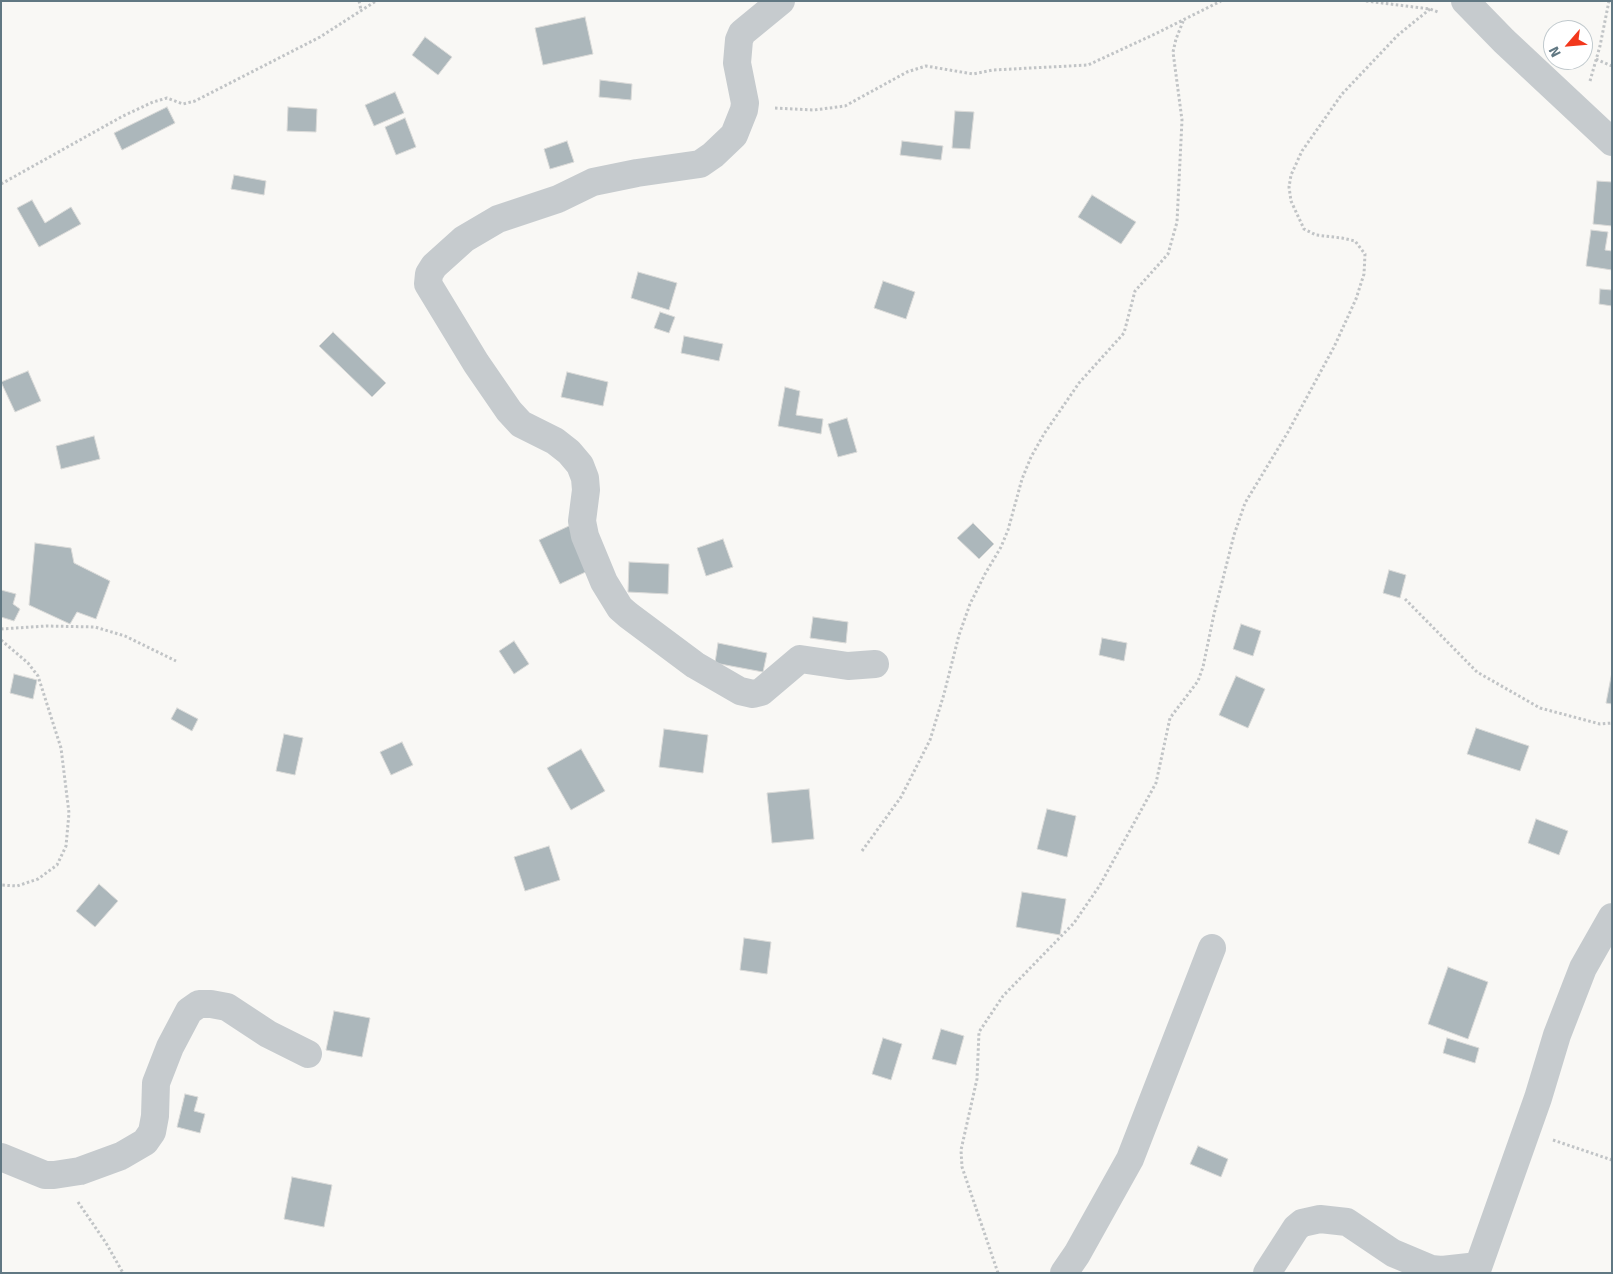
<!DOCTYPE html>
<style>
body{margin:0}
#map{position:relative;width:1613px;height:1274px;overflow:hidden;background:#f9f8f5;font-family:Signika,sans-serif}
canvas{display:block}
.frame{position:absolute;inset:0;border:2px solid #617883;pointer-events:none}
.north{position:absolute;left:1543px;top:20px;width:50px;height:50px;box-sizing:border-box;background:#fff;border:1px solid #c0c9cd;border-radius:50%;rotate:243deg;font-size:14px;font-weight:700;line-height:20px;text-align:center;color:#617883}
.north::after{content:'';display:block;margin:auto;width:18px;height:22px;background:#f2371c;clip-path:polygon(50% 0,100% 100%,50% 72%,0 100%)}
</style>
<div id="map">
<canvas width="1613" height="1274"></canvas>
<div class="frame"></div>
<div class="north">N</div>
</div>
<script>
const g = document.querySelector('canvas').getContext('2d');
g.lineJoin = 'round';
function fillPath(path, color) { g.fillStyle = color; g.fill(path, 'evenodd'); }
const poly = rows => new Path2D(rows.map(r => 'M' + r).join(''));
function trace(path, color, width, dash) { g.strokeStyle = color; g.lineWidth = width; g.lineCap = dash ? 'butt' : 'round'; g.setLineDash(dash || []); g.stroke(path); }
const building = poly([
 [585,17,593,54,543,65,535,28,585,17],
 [425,37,452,57,438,75,412,55,425,37],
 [600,80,632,84,631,100,599,97,600,80],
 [395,92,404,113,374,126,365,105,395,92],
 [167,107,175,123,122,150,114,133,167,107],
 [288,107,317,109,316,132,287,131,288,107],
 [955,111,974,112,970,149,952,148,955,111],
 [405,118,416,147,396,155,385,127,405,118],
 [567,141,574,162,550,169,544,149,567,141],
 [902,141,943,146,941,160,900,155,902,141],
 [234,175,266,181,264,195,231,189,234,175],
 [1597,181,1612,182,1612,226,1593,224,1597,181],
 [1092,195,1136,222,1121,244,1078,217,1092,195],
 [32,200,45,223,71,207,81,224,39,247,17,208,32,200],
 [1591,230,1608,232,1605,250,1612,251,1612,270,1586,266,1591,230],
 [638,272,677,283,669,310,631,298,638,272],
 [883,281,915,292,906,319,874,308,883,281],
 [1600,289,1612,290,1612,306,1599,304,1600,289],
 [660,312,675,317,669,333,654,328,660,312],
 [333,332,386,383,372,397,319,346,333,332],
 [684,336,723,344,719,361,681,353,684,336],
 [28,371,41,401,15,412,1,382,28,371],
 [567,372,608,382,603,406,561,397,567,372],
 [785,387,800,391,796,415,823,419,821,434,778,426,785,387],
 [847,418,857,452,838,457,828,424,847,418],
 [94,436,100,459,61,469,56,446,94,436],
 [973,523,994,544,979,559,957,538,973,523],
 [571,525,592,569,560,584,539,540,571,525],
 [723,539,733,567,706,576,697,548,723,539],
 [35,543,71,548,74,563,110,581,96,619,77,612,70,624,29,605,35,543],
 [629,562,669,564,668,594,628,592,629,562],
 [1389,570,1406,575,1400,598,1383,593,1389,570],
 [1,590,16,594,13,604,20,609,14,621,1,617,1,590],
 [813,617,848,622,846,643,810,638,813,617],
 [1241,624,1261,631,1253,656,1233,649,1241,624],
 [1102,638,1127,643,1124,661,1099,655,1102,638],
 [514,641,529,664,514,674,499,651,514,641],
 [718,643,767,653,763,672,715,663,718,643],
 [1612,672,1612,704,1606,703,1612,672],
 [14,674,37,680,33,699,10,693,14,674],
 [1236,676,1265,689,1248,728,1219,715,1236,676],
 [177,708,198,719,192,731,171,719,177,708],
 [1476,728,1529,746,1520,771,1467,754,1476,728],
 [664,729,708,735,703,773,659,767,664,729],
 [284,734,303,738,295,775,276,771,284,734],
 [402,742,413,765,391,775,380,752,402,742],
 [581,749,605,791,571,810,547,768,581,749],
 [809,789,814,839,772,843,767,793,809,789],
 [1047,809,1076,816,1067,857,1037,849,1047,809],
 [1536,819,1568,831,1559,855,1528,843,1536,819],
 [549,846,560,880,525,891,514,857,549,846],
 [99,884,118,901,95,927,76,911,99,884],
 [1022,892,1066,899,1060,935,1016,927,1022,892],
 [744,938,771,942,767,974,740,970,744,938],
 [1448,967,1488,982,1468,1039,1428,1024,1448,967],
 [334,1011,370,1018,362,1057,326,1050,334,1011],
 [941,1029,964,1036,956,1065,932,1059,941,1029],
 [883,1038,902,1044,891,1080,872,1074,883,1038],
 [1447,1038,1479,1048,1475,1063,1443,1053,1447,1038],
 [185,1094,198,1097,194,1111,205,1114,200,1133,177,1127,185,1094],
 [1198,1146,1228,1159,1221,1177,1190,1164,1198,1146],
 [292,1177,332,1185,324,1227,284,1219,292,1177]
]);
const path = poly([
 [359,1,361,10],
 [1366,1,1430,9,1438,12],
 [1596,59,1612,66],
 [1590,81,1600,46,1609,1],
 [775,108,814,110,845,106,907,72,926,66,973,74,993,70,1088,65,1155,34,1221,1],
 [1,184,123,116,153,102,167,98,183,104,195,101,320,37,376,1],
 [1405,599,1477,672,1540,708,1600,724,1612,723],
 [1,629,46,626,95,627,125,636,176,661],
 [1,640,28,663,38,676,61,748,69,813,66,846,57,865,38,879,17,886,1,885],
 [862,851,901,797,930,740,944,694,959,635,970,604,985,574,1001,547,1008,530,1022,479,1031,457,1044,434,1079,383,1124,333,1135,291,1168,254,1177,222,1182,120,1173,52,1176,39,1184,19],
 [1553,1140,1612,1160],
 [78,1202,106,1243,123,1273],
 [998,1273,962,1167,961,1150,977,1079,979,1032,1003,996,1074,923,1100,885,1156,783,1170,718,1198,681,1203,667,1214,614,1234,535,1245,503,1288,432,1334,347,1356,299,1364,274,1365,254,1355,241,1342,238,1316,235,1304,229,1291,201,1289,187,1291,175,1302,151,1342,94,1398,35,1430,9]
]);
const minor = poly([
 [781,1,742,33,739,40,737,63,745,103,744,110,734,135,713,155,700,164,637,173,593,182,558,199,498,219,464,239,434,266,429,274,428,284,476,363,509,411,521,424,555,441,569,452,580,465,585,478,586,490,582,521,585,536,604,582,620,608,628,615,695,665,740,691,753,694,761,692,800,659,848,666,875,664],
 [1465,1,1504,41,1612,142],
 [1,1157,45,1175,54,1175,80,1171,121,1156,145,1142,152,1132,155,1116,156,1083,170,1047,189,1011,199,1004,211,1004,227,1007,268,1034,308,1054],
 [1064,1273,1077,1254,1130,1159,1212,948],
 [1267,1273,1296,1228,1302,1223,1320,1219,1347,1222,1393,1253,1431,1269,1442,1270,1478,1266],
 [1476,1273,1538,1098,1557,1035,1583,968,1612,917]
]);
fillPath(building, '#acb7bb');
trace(building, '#dadad8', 1);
trace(path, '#c1c4c6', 3, [2.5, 2.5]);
trace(minor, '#c6cbce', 28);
</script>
